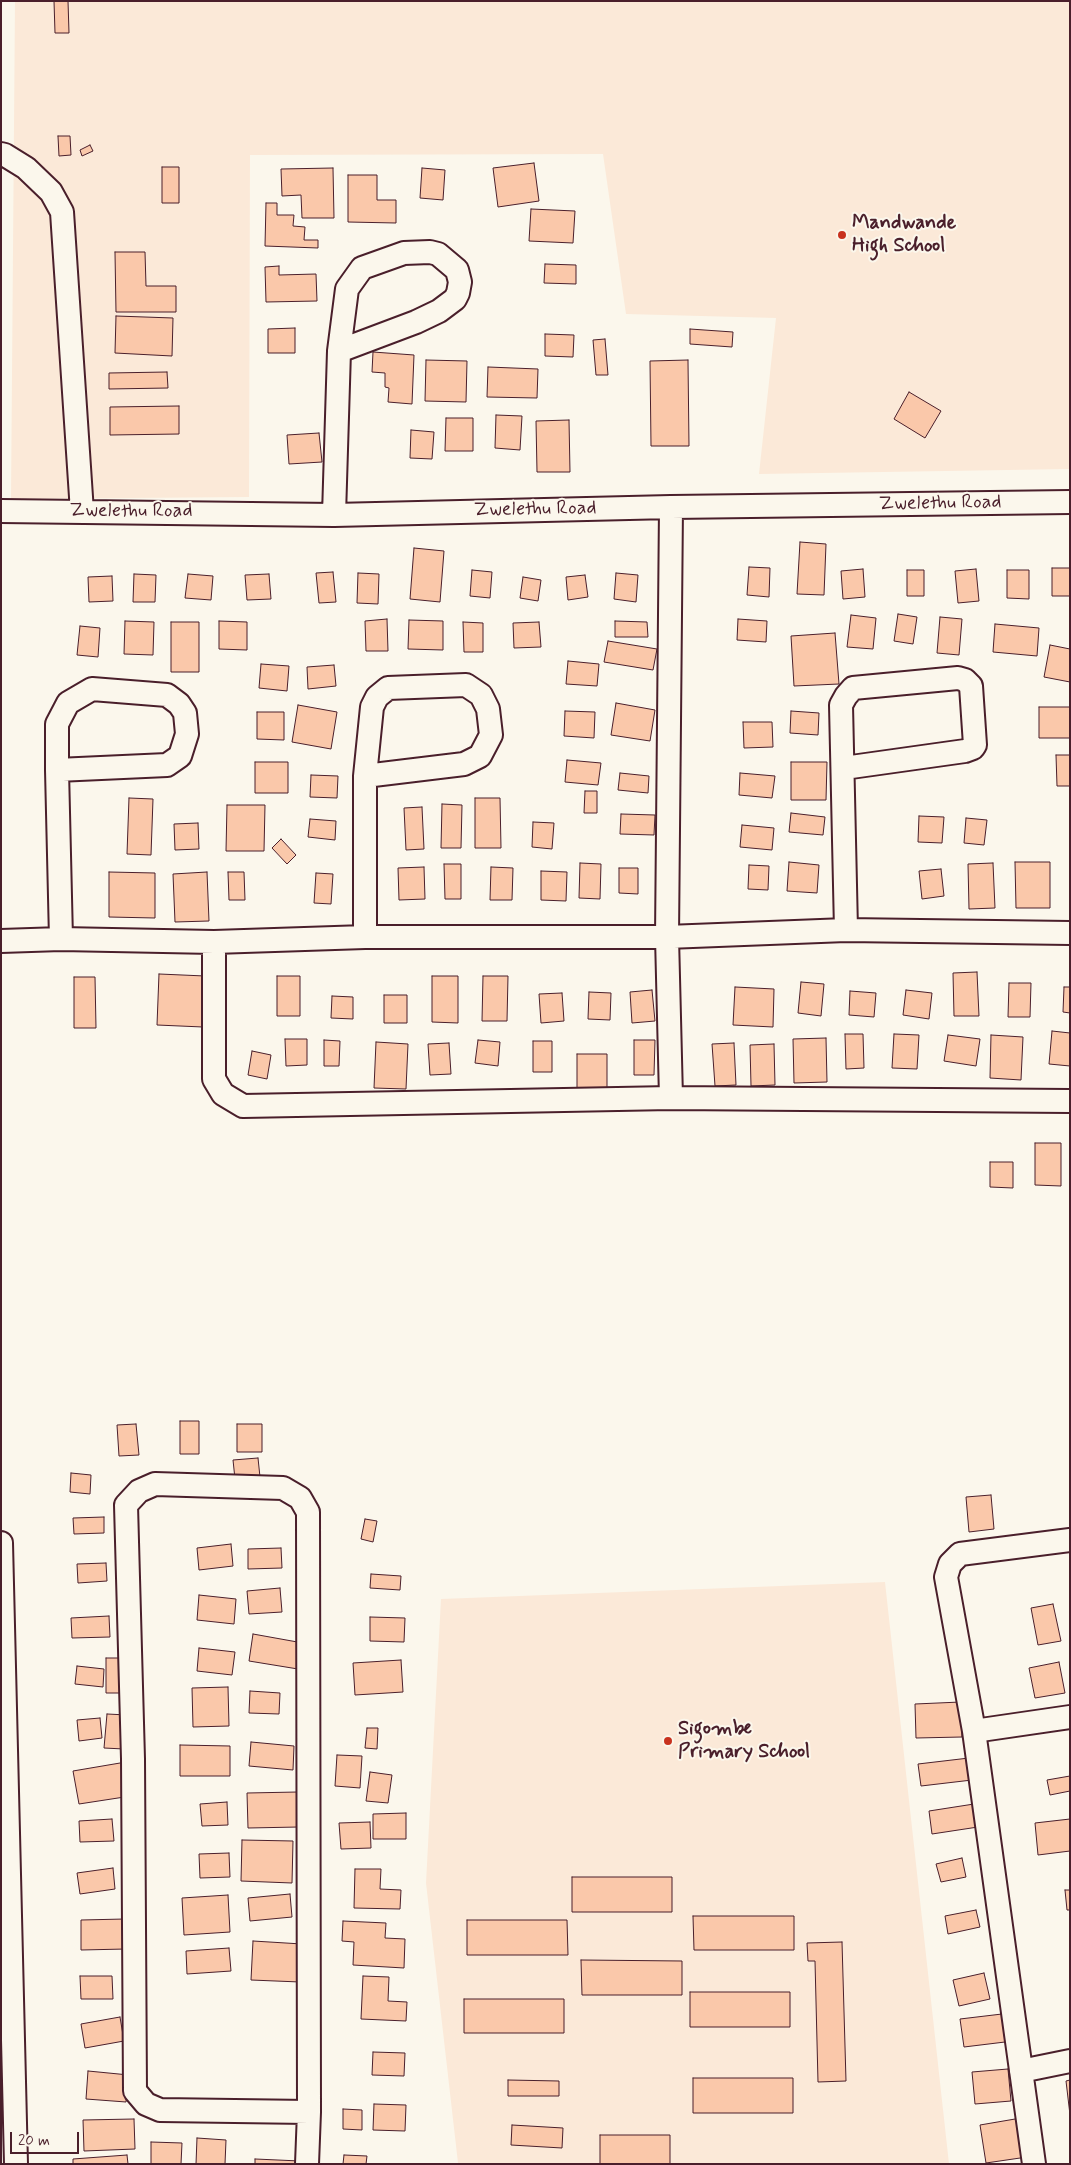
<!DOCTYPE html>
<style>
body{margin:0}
#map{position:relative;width:1071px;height:2165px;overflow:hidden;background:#fbf7ec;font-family:Mynerve,sans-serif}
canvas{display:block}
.frame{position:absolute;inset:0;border:2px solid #4a1f2b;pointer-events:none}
.scale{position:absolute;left:10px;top:2132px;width:69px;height:22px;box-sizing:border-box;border:2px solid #4a1f2b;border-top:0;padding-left:6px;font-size:15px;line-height:18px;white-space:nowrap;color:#4a1f2b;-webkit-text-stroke:4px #fbf7ec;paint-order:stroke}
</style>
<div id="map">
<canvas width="1071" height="2165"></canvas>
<div class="frame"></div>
<div class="scale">20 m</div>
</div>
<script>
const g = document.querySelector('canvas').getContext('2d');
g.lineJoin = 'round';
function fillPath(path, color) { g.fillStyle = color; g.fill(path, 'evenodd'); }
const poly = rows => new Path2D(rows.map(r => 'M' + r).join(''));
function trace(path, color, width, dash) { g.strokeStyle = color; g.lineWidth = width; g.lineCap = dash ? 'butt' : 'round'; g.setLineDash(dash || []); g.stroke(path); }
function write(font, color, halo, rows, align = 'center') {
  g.font = font + ' Mynerve,sans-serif'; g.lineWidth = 4; g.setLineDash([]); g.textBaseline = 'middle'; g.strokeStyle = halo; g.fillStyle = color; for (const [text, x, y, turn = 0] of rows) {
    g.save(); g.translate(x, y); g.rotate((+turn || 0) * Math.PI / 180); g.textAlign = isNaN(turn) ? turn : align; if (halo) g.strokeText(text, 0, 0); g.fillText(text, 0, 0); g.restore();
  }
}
const built = poly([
 [15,1,1070,1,1070,469,759,474,776,318,626,314,603,154,250,155,249,497,11,499],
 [885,1582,949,2164,458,2163,426,1883,441,1599]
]);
const building = poly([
 [54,1,68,1,69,33,55,33,54,1],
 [58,136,70,136,71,155,59,156,58,136],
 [90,145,93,151,82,156,80,150,90,145],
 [534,163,539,201,498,207,493,168,534,163],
 [162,167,179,167,179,203,162,203,162,167],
 [333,168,334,218,302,218,301,195,282,196,281,169,333,168],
 [422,168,445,170,443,200,420,198,422,168],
 [348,175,377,175,377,200,396,200,396,223,348,222,348,175],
 [266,203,277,203,277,215,294,215,293,226,305,227,304,240,318,240,318,248,265,246,266,203],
 [531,209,575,211,573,243,529,241,531,209],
 [115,252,145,252,146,286,176,286,176,312,116,312,115,252],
 [545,264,576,265,576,284,544,283,545,264],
 [279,266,279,275,316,274,317,301,266,302,265,267,279,266],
 [116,316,173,318,172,356,115,353,116,316],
 [295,328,295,353,268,353,268,329,295,328],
 [690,329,733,332,732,347,690,344,690,329],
 [545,334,574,335,573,357,545,356,545,334],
 [605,339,608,375,596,375,593,340,605,339],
 [373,352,414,355,412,404,388,402,389,388,385,387,385,373,372,372,373,352],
 [426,360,467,361,466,402,425,401,426,360],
 [688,360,689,446,651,446,650,361,688,360],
 [488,367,538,369,537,398,487,397,488,367],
 [167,372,168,388,109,389,109,373,167,372],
 [909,392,941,411,925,438,894,419,909,392],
 [179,406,179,434,110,435,110,407,179,406],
 [496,415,522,416,520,450,495,448,496,415],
 [446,418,473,418,473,451,445,451,446,418],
 [569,420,570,472,537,472,536,421,569,420],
 [411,430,434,432,432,459,410,458,411,430],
 [319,433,322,462,289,464,287,435,319,433],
 [800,542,826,544,824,595,797,594,800,542],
 [414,548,444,551,440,602,410,599,414,548],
 [749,567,770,568,769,597,747,595,749,567],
 [1052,568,1070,568,1070,596,1052,596,1052,568],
 [863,569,865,597,843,599,841,571,863,569],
 [976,569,979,601,958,603,955,571,976,569],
 [472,570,492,572,490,598,470,596,472,570],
 [907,570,924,570,924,596,907,596,907,570],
 [1007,570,1029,570,1029,599,1007,598,1007,570],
 [333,572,336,602,319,603,316,573,333,572],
 [358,573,379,574,378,604,357,603,358,573],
 [616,573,638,575,636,602,614,599,616,573],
 [134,574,156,575,155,602,133,602,134,574],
 [188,574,213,576,211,600,185,598,188,574],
 [269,574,271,599,247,600,245,575,269,574],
 [585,575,588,597,568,600,566,577,585,575],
 [112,576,113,601,89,602,88,577,112,576],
 [523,577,541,580,538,601,520,598,523,577],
 [898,614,917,617,913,644,894,641,898,614],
 [851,615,876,618,873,649,847,647,851,615],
 [940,617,962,619,959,655,937,653,940,617],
 [387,619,388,651,366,651,365,621,387,619],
 [738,619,767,621,766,642,737,640,738,619],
 [409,620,443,621,443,650,408,649,409,620],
 [125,621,154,622,153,655,124,654,125,621],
 [219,621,247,622,247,650,219,649,219,621],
 [615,621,647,622,648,637,615,637,615,621],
 [171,622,199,622,199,672,171,672,171,622],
 [463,622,483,623,483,652,464,652,463,622],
 [539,622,541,647,514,648,513,623,539,622],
 [995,624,1039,628,1037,656,993,652,995,624],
 [80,626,100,628,98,657,77,655,80,626],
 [835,633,839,684,794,686,791,636,835,633],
 [608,641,657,649,653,670,604,662,608,641],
 [1050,645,1070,649,1070,682,1044,677,1050,645],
 [568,661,599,664,597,686,566,684,568,661],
 [261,664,289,666,287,691,259,688,261,664],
 [334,665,336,686,308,689,307,667,334,665],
 [616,703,655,710,650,741,611,735,616,703],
 [298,705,337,712,331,749,292,742,298,705],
 [1039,707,1070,707,1070,738,1039,738,1039,707],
 [565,711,595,712,594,738,564,736,565,711],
 [791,711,819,713,818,735,790,733,791,711],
 [257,712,284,712,284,740,257,739,257,712],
 [743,722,772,722,773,747,744,748,743,722],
 [1056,755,1070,755,1070,786,1057,786,1056,755],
 [567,760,601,763,598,785,565,782,567,760],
 [255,762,288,762,288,793,255,793,255,762],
 [791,762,827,762,826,800,791,800,791,762],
 [620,773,649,776,648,793,618,790,620,773],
 [740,773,775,776,772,798,739,795,740,773],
 [311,775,338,776,337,798,310,797,311,775],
 [585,791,597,791,597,813,584,813,585,791],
 [129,798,153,799,151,855,127,854,129,798],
 [475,798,500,798,501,848,475,848,475,798],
 [442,804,462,805,461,848,441,848,442,804],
 [227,805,265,805,264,851,226,851,227,805],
 [422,807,424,849,406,850,404,808,422,807],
 [791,813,825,817,823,835,789,832,791,813],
 [621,814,655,815,654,835,620,834,621,814],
 [919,816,944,817,942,843,918,842,919,816],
 [966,818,987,820,984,845,964,843,966,818],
 [310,819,336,821,335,840,308,837,310,819],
 [533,822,554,823,552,849,532,847,533,822],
 [198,823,199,849,175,850,174,824,198,823],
 [742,825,774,828,772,850,740,847,742,825],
 [281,839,296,855,287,864,272,848,281,839],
 [789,862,819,865,817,893,787,891,789,862],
 [1015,862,1050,862,1050,908,1016,908,1015,862],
 [580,863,601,864,600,899,579,898,580,863],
 [993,863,995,908,969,909,968,864,993,863],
 [444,864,461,864,461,899,445,899,444,864],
 [749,865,769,866,768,890,748,889,749,865],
 [424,867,425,899,399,900,398,868,424,867],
 [491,867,513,868,512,900,490,900,491,867],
 [619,868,638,868,638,894,619,893,619,868],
 [941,869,944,896,922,899,919,871,941,869],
 [541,871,567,872,566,901,541,900,541,871],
 [109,872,155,873,155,918,109,917,109,872],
 [207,872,209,921,175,922,173,874,207,872],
 [228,872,244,872,245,900,229,900,228,872],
 [316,873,333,874,331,904,314,903,316,873],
 [977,972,979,1016,954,1016,953,973,977,972],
 [159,974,205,976,203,1027,157,1025,159,974],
 [277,976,300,976,300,1016,277,1016,277,976],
 [432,976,458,976,458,1023,432,1022,432,976],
 [483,976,508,976,507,1021,482,1021,483,976],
 [74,977,95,977,96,1028,74,1028,74,977],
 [801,982,824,984,821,1016,798,1013,801,982],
 [1009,983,1031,983,1030,1017,1008,1017,1009,983],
 [735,987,774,989,773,1027,733,1025,735,987],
 [1064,987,1070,987,1070,1013,1063,1012,1064,987],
 [652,990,655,1021,632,1023,630,992,652,990],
 [906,990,932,993,929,1019,903,1015,906,990],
 [850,991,876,993,874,1017,849,1015,850,991],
 [589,992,611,993,610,1020,588,1019,589,992],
 [562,993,564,1021,541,1023,539,994,562,993],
 [384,995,407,995,407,1023,384,1023,384,995],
 [332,996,353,997,353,1019,331,1018,332,996],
 [1052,1031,1070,1033,1070,1066,1049,1064,1052,1031],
 [845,1034,863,1034,864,1068,846,1069,845,1034],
 [894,1034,919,1035,917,1069,892,1068,894,1034],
 [948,1035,980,1039,976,1066,944,1061,948,1035],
 [991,1035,1023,1037,1021,1080,990,1078,991,1035],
 [826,1038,827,1082,794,1083,793,1039,826,1038],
 [285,1039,307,1039,307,1065,286,1066,285,1039],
 [324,1040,340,1041,339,1066,324,1066,324,1040],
 [478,1040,500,1042,498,1066,475,1063,478,1040],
 [634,1040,655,1040,654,1075,634,1075,634,1040],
 [533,1041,552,1041,552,1072,533,1072,533,1041],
 [376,1042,408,1044,406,1089,374,1088,376,1042],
 [449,1043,451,1074,430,1075,428,1044,449,1043],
 [734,1043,736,1085,715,1086,712,1044,734,1043],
 [774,1044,775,1085,751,1086,750,1045,774,1044],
 [252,1051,271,1055,267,1079,248,1075,252,1051],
 [577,1054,607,1054,607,1089,577,1088,577,1054],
 [1035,1143,1061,1143,1061,1186,1035,1185,1035,1143],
 [990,1162,1013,1162,1013,1188,990,1187,990,1162],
 [180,1421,199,1421,199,1454,180,1454,180,1421],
 [136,1424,139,1455,119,1456,117,1425,136,1424],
 [237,1424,262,1424,262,1452,237,1452,237,1424],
 [258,1458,260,1477,235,1479,233,1460,258,1458],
 [71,1473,91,1475,90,1494,70,1492,71,1473],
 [991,1495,994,1529,969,1532,966,1497,991,1495],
 [104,1517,104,1533,74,1534,73,1518,104,1517],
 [365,1519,377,1521,373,1542,361,1539,365,1519],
 [231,1544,233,1566,199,1570,197,1548,231,1544],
 [281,1548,282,1568,248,1569,248,1549,281,1548],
 [106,1563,107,1581,78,1583,77,1564,106,1563],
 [371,1574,401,1576,400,1590,370,1588,371,1574],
 [280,1588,282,1612,249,1614,247,1591,280,1588],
 [199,1595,236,1599,234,1624,197,1620,199,1595],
 [1053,1604,1061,1641,1038,1645,1031,1608,1053,1604],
 [109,1616,110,1637,72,1638,71,1618,109,1616],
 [370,1617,405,1618,404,1642,370,1641,370,1617],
 [253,1634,303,1643,298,1669,249,1661,253,1634],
 [199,1648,235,1652,232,1675,197,1671,199,1648],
 [106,1658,121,1658,121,1693,106,1693,106,1658],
 [401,1660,403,1692,355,1695,353,1663,401,1660],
 [1059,1662,1065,1693,1035,1698,1029,1668,1059,1662],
 [77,1666,104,1669,103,1687,75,1684,77,1666],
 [228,1687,229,1726,193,1727,192,1688,228,1687],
 [250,1691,280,1693,279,1714,249,1713,250,1691],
 [961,1702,962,1737,916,1738,915,1704,961,1702],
 [107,1714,127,1715,124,1749,104,1748,107,1714],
 [100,1718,102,1738,79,1741,77,1720,100,1718],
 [367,1728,378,1728,377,1749,365,1748,367,1728],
 [251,1742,294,1746,293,1770,249,1766,251,1742],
 [180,1745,230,1746,230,1776,180,1776,180,1745],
 [337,1755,362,1756,360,1788,335,1786,337,1755],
 [969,1758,972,1780,921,1786,918,1764,969,1758],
 [126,1762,131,1796,79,1804,73,1771,126,1762],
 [370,1772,392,1775,388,1803,366,1801,370,1772],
 [1070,1776,1070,1791,1050,1795,1047,1780,1070,1776],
 [298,1792,299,1827,248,1828,247,1793,298,1792],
 [227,1802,228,1825,202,1826,200,1804,227,1802],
 [974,1804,978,1827,932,1834,929,1811,974,1804],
 [406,1813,406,1839,373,1839,373,1814,406,1813],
 [112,1819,114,1841,80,1842,79,1821,112,1819],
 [1070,1819,1070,1851,1038,1855,1035,1823,1070,1819],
 [370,1822,371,1848,341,1849,339,1823,370,1822],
 [242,1840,293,1841,292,1883,241,1881,242,1840],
 [229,1853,230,1877,200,1878,199,1854,229,1853],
 [962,1858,966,1877,941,1882,936,1864,962,1858],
 [113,1868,115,1889,80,1894,77,1873,113,1868],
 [355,1869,381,1869,380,1889,401,1890,400,1909,354,1908,355,1869],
 [572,1877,672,1877,672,1912,572,1912,572,1877],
 [1065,1890,1070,1890,1070,1910,1067,1910,1065,1890],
 [290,1894,292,1917,250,1921,248,1898,290,1894],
 [228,1895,230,1932,184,1935,182,1898,228,1895],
 [976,1910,980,1927,948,1934,945,1916,976,1910],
 [693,1916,794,1916,794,1950,694,1950,693,1916],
 [125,1919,126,1949,81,1950,81,1920,125,1919],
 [467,1920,567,1920,568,1955,467,1955,467,1920],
 [343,1921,386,1923,385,1938,405,1939,404,1968,353,1965,354,1942,342,1941,343,1921],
 [253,1941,302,1944,300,1982,251,1980,253,1941],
 [842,1942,846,2081,818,2082,815,1961,808,1961,807,1943,842,1942],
 [229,1948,231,1971,187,1974,186,1951,229,1948],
 [581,1960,682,1961,682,1995,582,1995,581,1960],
 [984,1973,990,1999,959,2006,953,1980,984,1973],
 [80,1976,112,1976,113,1999,81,1999,80,1976],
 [363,1976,389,1977,388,2001,407,2002,406,2021,361,2019,363,1976],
 [690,1992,790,1992,790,2027,690,2027,690,1992],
 [464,1999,564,1999,564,2033,464,2033,464,1999],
 [1002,2014,1005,2042,964,2047,960,2019,1002,2014],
 [120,2017,124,2041,85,2048,81,2024,120,2017],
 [373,2052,405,2053,404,2076,372,2075,373,2052],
 [1008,2069,1011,2101,975,2104,972,2072,1008,2069],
 [88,2071,129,2075,126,2102,86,2099,88,2071],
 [693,2078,793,2078,793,2113,693,2113,693,2078],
 [508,2080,559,2081,559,2096,508,2096,508,2080],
 [1070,2080,1070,2115,1066,2081,1070,2080],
 [374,2104,406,2105,405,2131,373,2130,374,2104],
 [343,2109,362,2110,362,2130,343,2129,343,2109],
 [1021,2118,1027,2157,986,2163,980,2125,1021,2118],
 [134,2119,135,2149,84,2151,83,2120,134,2119],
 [512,2125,563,2128,562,2148,511,2145,512,2125],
 [600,2135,670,2135,670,2164,600,2164,600,2135],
 [197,2138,226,2140,225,2164,196,2164,197,2138],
 [151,2142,182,2143,181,2164,151,2164,151,2142],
 [127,2155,128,2164,73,2164,73,2159,127,2155],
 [344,2155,367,2156,366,2164,343,2164,344,2155],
 [255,2159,300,2161,300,2164,255,2164,255,2159]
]);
const minor = poly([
 [1,154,5,155,26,168,51,192,62,212,82,512],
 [1,511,334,515,671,507,1070,502],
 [334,515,339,351,347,289,362,268,404,253,430,252,438,254,457,270,460,282,458,293,455,299,439,311,416,322,339,351],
 [844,768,965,751,973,748,975,745,971,686,965,680,958,678,853,688,846,696,841,705,846,930],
 [57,770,167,765,180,756,187,734,185,713,179,704,167,695,92,689,68,703,57,724,57,770,61,939],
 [365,776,464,764,480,756,491,735,488,709,481,695,466,685,388,688,377,697,372,707,365,776,365,937],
 [1,941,61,939,214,942,365,937,667,937,846,930,1070,933],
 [214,942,214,1079,223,1094,243,1106,671,1098,1070,1101],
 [671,1098,667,937,671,507],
 [1,1543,16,2164],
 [974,1731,1070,1717],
 [1021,2071,1070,2061],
 [307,2164,309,2112,308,1512,300,1498,283,1488,155,1484,139,1491,126,1505,133,1759,135,2091,146,2104,160,2110,309,2112],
 [1034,2164,974,1731,946,1577,950,1564,960,1554,1070,1540]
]);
const markers = [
 [842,235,5,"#c8321e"],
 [668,1741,5,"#c8321e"]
];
const poiNames = [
 ["Mandwande",852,224],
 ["High School",852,247],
 ["Sigombe",678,1730],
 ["Primary School",678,1753]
];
const streetNames = [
 ["Zwelethu Road",940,504,-1],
 ["Zwelethu Road",535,510,-1],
 ["Zwelethu Road",131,512]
];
fillPath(built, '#fbe9d8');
fillPath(building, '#fac8aa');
trace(building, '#4a1f2b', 1);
trace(minor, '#4a1f2b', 26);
trace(minor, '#fbf7ec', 22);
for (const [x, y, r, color] of markers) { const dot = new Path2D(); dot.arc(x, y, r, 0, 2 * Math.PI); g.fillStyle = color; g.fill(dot); trace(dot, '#fbf7ec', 2); }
write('bold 20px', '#4a1f2b', '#fbf7ec', poiNames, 'left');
write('20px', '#4a1f2b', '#fbf7ec', streetNames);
</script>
